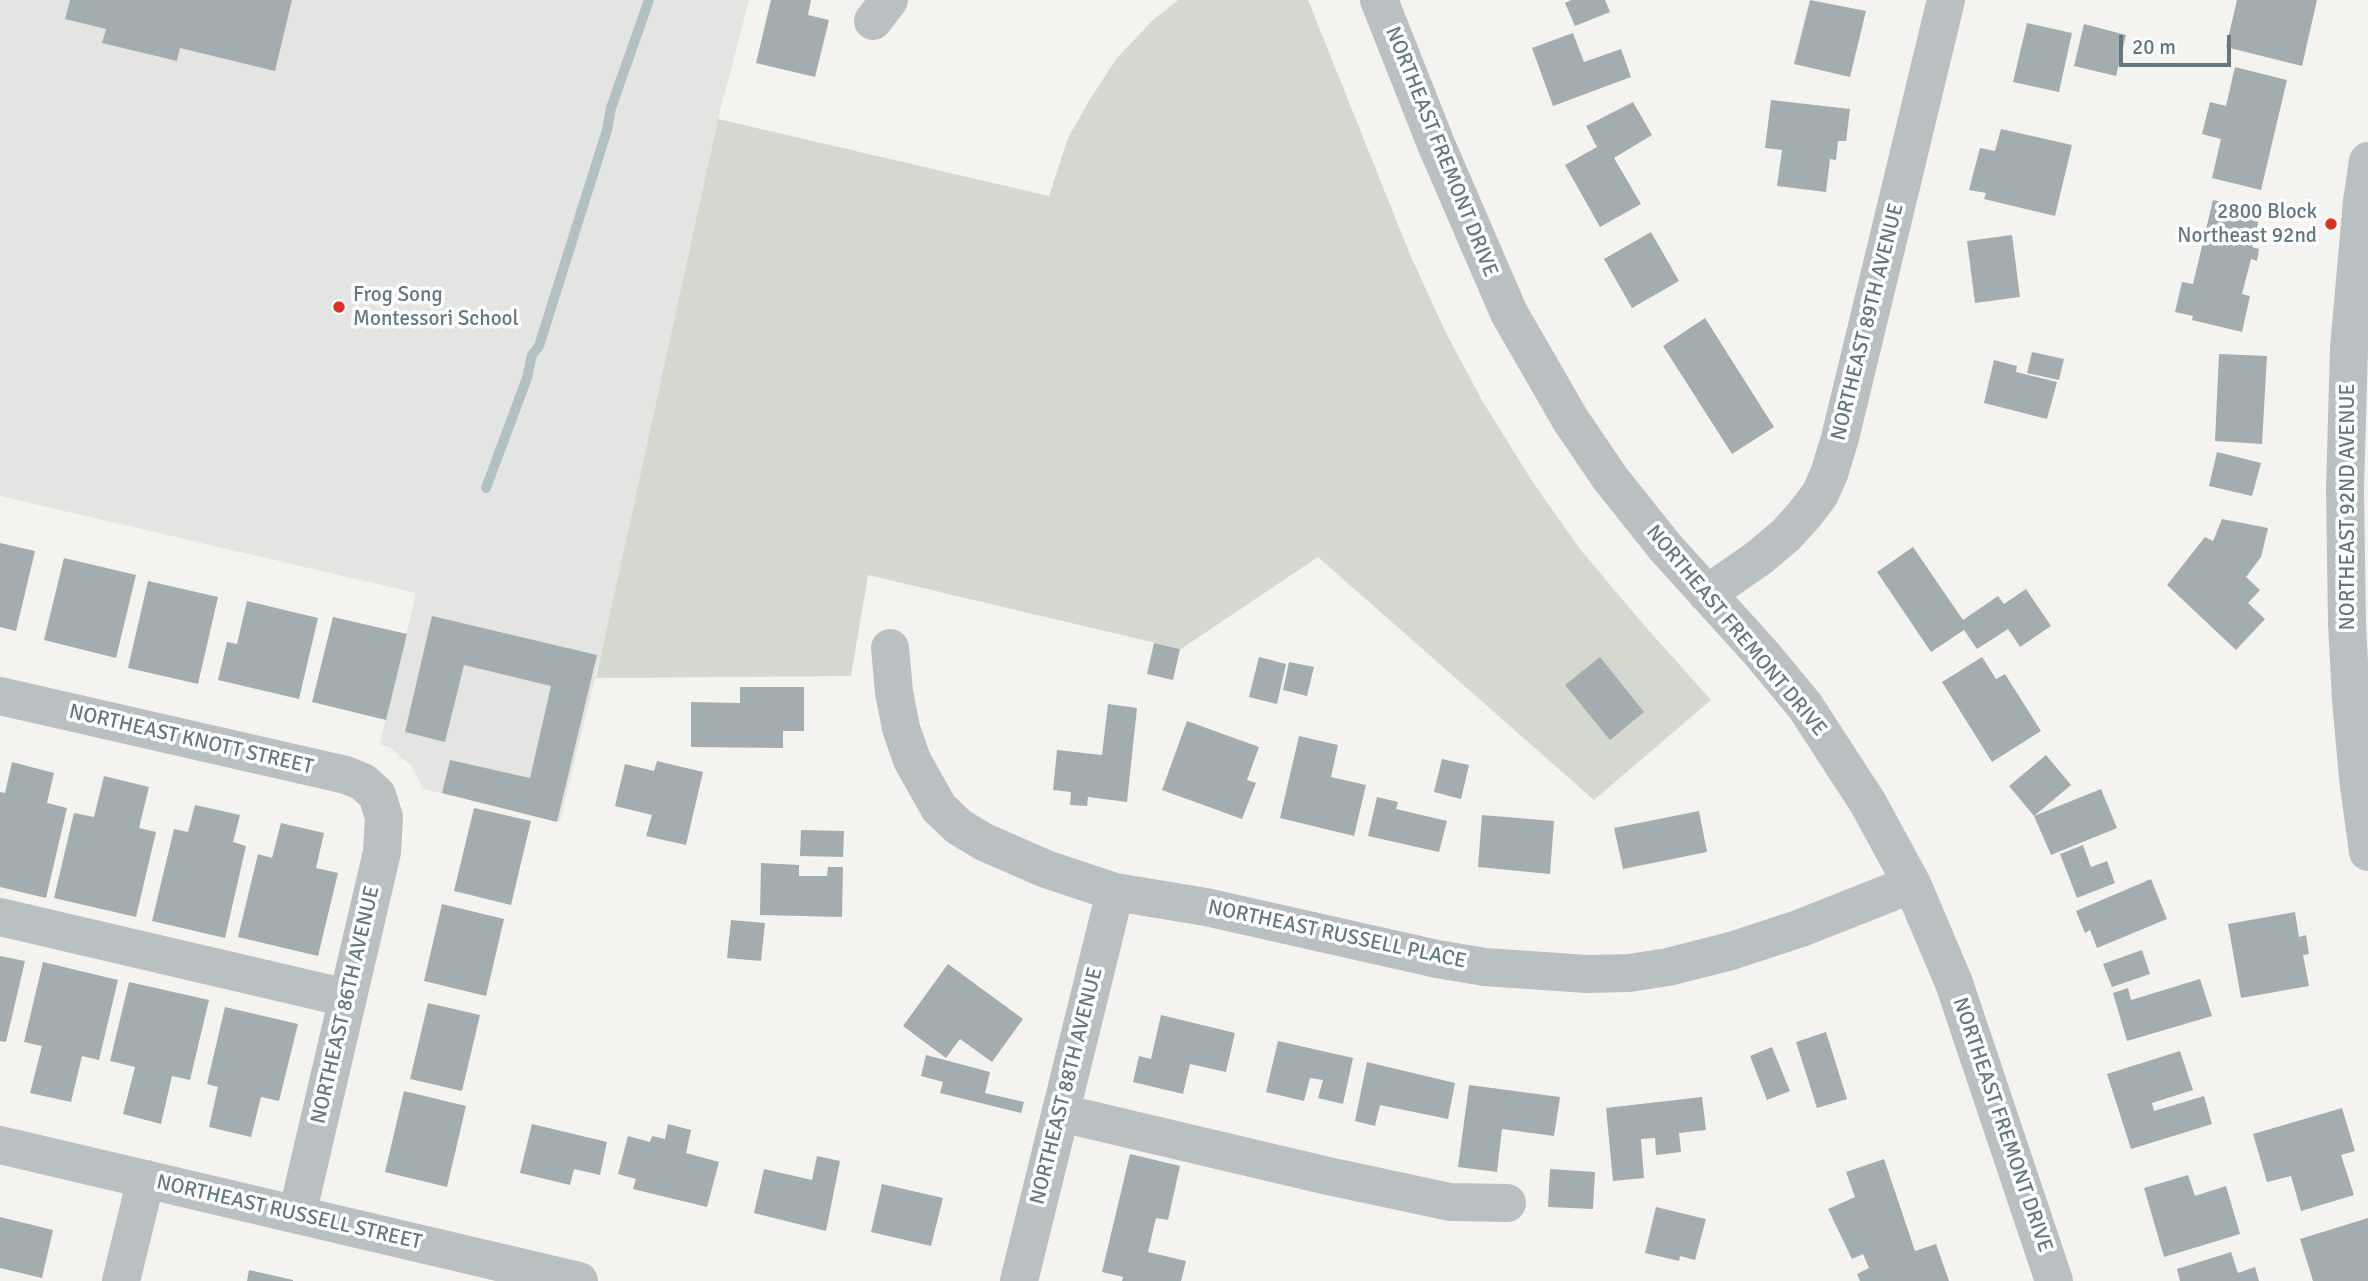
<!DOCTYPE html>
<style>
body{margin:0}
#map{position:relative;width:2368px;height:1281px;overflow:hidden;background:#f4f3ef;font-family:Signika,sans-serif}
canvas{display:block}
.scale{position:absolute;left:2119px;top:35px;width:112px;height:32px;box-sizing:border-box;border:4px solid #637880;border-top:0;padding-left:9px;font-size:21px;line-height:24px;white-space:nowrap;color:#637880;-webkit-text-stroke:5px #fff;paint-order:stroke}
</style>
<div id="map">
<canvas width="2368" height="1281"></canvas>
<div class="scale">20 m</div>
</div>
<script>
const g = document.querySelector('canvas').getContext('2d');
g.lineJoin = 'round';
function fillPath(path, color) { g.fillStyle = color; g.fill(path, 'evenodd'); }
const poly = rows => new Path2D(rows.map(r => 'M' + r).join(''));
function trace(path, color, width, dash) { g.strokeStyle = color; g.lineWidth = width; g.lineCap = dash ? 'butt' : 'round'; g.setLineDash(dash || []); g.stroke(path); }
function write(font, color, halo, rows, align = 'center') {
  g.font = font + ' Signika,sans-serif'; g.lineWidth = 7; g.setLineDash([]); g.textBaseline = 'middle'; g.strokeStyle = halo; g.fillStyle = color; for (const [text, x, y, turn = 0] of rows) {
    g.save(); g.translate(x, y); g.rotate((+turn || 0) * Math.PI / 180); g.textAlign = isNaN(turn) ? turn : align; if (halo) g.strokeText(text, 0, 0); g.fillText(text, 0, 0); g.restore();
  }
}
const built = poly([
 [0,0,749,0,718,119,605,638,560,821,423,789,412,767,392,749,380,744,416,593,0,496]
]);
const green = poly([
 [1178,0,1308,0,1411,257,1447,335,1483,402,1532,481,1580,549,1643,624,1711,700,1594,800,1318,557,1181,649,868,575,851,676,596,678,718,119,1049,196,1068,138,1090,99,1117,58,1152,21]
]);
const stream = poly([
 [486,488,527,378,532,355,539,346,607,130,611,108,649,0]
]);
const building = poly([
 [70,0,292,0,275,71,180,48,177,61,102,43,106,29,65,19],
 [771,0,811,0,808,15,829,20,815,77,756,63],
 [1571,0,1605,0,1610,12,1575,26,1565,3],
 [1810,0,1866,11,1850,77,1794,64],
 [2237,0,2317,0,2302,66,2226,47],
 [2027,23,2072,33,2059,92,2013,82],
 [2084,24,2126,35,2116,76,2074,66],
 [1573,33,1584,62,1621,49,1631,77,1553,106,1532,48],
 [2235,67,2287,80,2261,190,2212,178,2221,139,2202,134,2210,102,2226,106],
 [1771,100,1850,109,1846,141,1838,141,1836,160,1830,159,1826,192,1777,186,1782,150,1765,148],
 [1633,102,1652,135,1614,158,1641,204,1600,227,1565,165,1597,147,1586,126],
 [2001,129,2072,145,2055,216,1984,199,1986,193,1969,190,1980,148,1995,151],
 [2213,200,2261,211,2252,247,2259,249,2257,261,2251,259,2242,294,2250,296,2242,332,2192,320,2193,316,2175,312,2182,282,2193,284],
 [1651,232,1679,281,1632,308,1604,259],
 [2012,235,2020,297,1975,303,1967,241],
 [1705,318,1774,427,1732,454,1663,346],
 [2032,352,2064,359,2059,380,2027,373],
 [2219,354,2267,356,2262,444,2215,441],
 [1994,360,2017,366,2016,372,2057,382,2047,419,1984,403],
 [2217,452,2261,463,2252,496,2209,486],
 [2222,519,2268,528,2261,557,2246,577,2260,590,2248,603,2265,619,2236,650,2167,585,2205,537,2213,541],
 [0,543,35,551,16,631,0,627],
 [1913,547,1963,620,1998,596,2004,604,2026,589,2051,626,2020,647,2008,629,1977,649,1964,630,1931,652,1877,572],
 [64,558,136,575,116,658,44,640],
 [148,581,218,597,198,684,128,668],
 [247,601,318,618,299,699,218,680,227,642,237,644],
 [432,616,597,655,557,822,442,793,450,760,530,778,551,686,464,665,445,742,405,732],
 [333,617,407,634,386,720,312,702],
 [1154,643,1180,649,1173,680,1147,674],
 [1259,657,1286,664,1277,704,1249,697],
 [1600,657,1644,712,1610,740,1565,685],
 [1982,657,1996,679,2005,674,2041,731,1992,762,1942,682],
 [1289,662,1314,667,1307,696,1283,690],
 [740,687,804,687,804,731,783,731,783,748,691,747,691,702,740,703],
 [1108,704,1137,708,1127,802,1088,797,1087,806,1070,805,1071,792,1053,790,1057,750,1102,755],
 [1187,721,1259,747,1247,780,1256,783,1242,819,1162,790],
 [1299,736,1338,745,1331,777,1366,785,1354,836,1280,818],
 [2046,755,2071,785,2034,816,2009,786],
 [1442,759,1469,765,1461,799,1434,792],
 [657,761,703,772,686,845,646,836,652,815,615,806,625,764,654,771],
 [12,762,54,773,47,803,67,808,46,898,0,887,0,792,5,793],
 [104,776,149,787,139,828,156,832,136,917,54,898,74,813,94,817],
 [2101,789,2117,828,2051,855,2034,816],
 [1377,797,1398,802,1396,809,1447,821,1439,852,1368,836],
 [195,805,240,815,233,842,246,846,225,938,152,921,174,829,188,832],
 [474,808,531,821,511,905,454,891],
 [1699,811,1707,852,1623,869,1614,828],
 [1482,815,1554,821,1550,874,1478,867],
 [281,823,324,833,316,868,338,873,318,956,238,937,258,854,272,858],
 [801,830,844,831,843,857,800,856],
 [2083,845,2091,867,2107,861,2115,883,2077,898,2060,854],
 [761,863,799,865,799,876,827,876,828,867,843,867,842,917,760,915],
 [2151,879,2167,919,2097,948,2090,930,2085,933,2076,911],
 [442,904,504,919,486,996,424,981],
 [2295,912,2299,937,2306,935,2309,954,2303,955,2309,986,2241,998,2228,924],
 [731,920,765,923,761,961,727,958],
 [2142,950,2150,974,2112,987,2103,964],
 [0,956,25,961,6,1042,0,1041],
 [43,962,118,980,99,1060,82,1056,71,1102,30,1093,42,1046,24,1042],
 [948,964,1023,1019,992,1062,960,1039,946,1058,903,1026],
 [2200,979,2212,1016,2127,1041,2113,993,2128,988,2131,1000],
 [129,982,209,1000,190,1080,172,1076,161,1124,123,1114,135,1067,110,1061],
 [428,1003,480,1015,462,1091,410,1079],
 [225,1007,298,1024,279,1101,261,1097,251,1137,209,1127,218,1087,207,1084],
 [1161,1015,1235,1033,1226,1072,1190,1064,1183,1094,1133,1082,1139,1056,1151,1059],
 [1826,1032,1847,1099,1817,1108,1796,1042],
 [1278,1041,1353,1058,1343,1104,1318,1098,1323,1080,1310,1078,1304,1101,1266,1092],
 [1772,1047,1790,1091,1767,1100,1750,1056],
 [2180,1051,2193,1090,2152,1103,2154,1111,2204,1096,2212,1124,2131,1149,2107,1074],
 [926,1055,990,1072,985,1093,1024,1102,1021,1113,940,1093,943,1082,921,1076],
 [1367,1062,1455,1083,1448,1119,1380,1105,1375,1126,1355,1121],
 [1469,1085,1560,1097,1554,1136,1502,1129,1497,1172,1458,1167],
 [404,1091,466,1106,447,1187,385,1172],
 [1702,1097,1706,1130,1679,1133,1681,1152,1656,1155,1655,1138,1641,1139,1644,1178,1613,1181,1606,1108],
 [2342,1108,2355,1151,2341,1155,2354,1195,2301,1211,2291,1176,2267,1182,2253,1134],
 [532,1124,607,1142,600,1175,574,1169,570,1185,520,1173],
 [668,1124,691,1130,686,1153,719,1162,707,1207,633,1189,636,1179,618,1174,628,1136,650,1142,652,1136,665,1139],
 [1130,1154,1180,1166,1168,1220,1156,1218,1148,1252,1186,1261,1181,1281,1122,1281,1123,1277,1102,1272],
 [817,1156,840,1161,826,1231,754,1213,764,1169,812,1180],
 [1884,1159,1915,1251,1936,1244,1949,1281,1860,1281,1857,1274,1869,1268,1863,1254,1852,1259,1828,1209,1855,1197,1846,1172],
 [1550,1169,1595,1172,1593,1209,1548,1207],
 [2188,1175,2195,1196,2226,1186,2240,1234,2164,1257,2144,1188],
 [882,1184,943,1198,931,1246,871,1232],
 [1656,1207,1706,1219,1695,1260,1680,1256,1679,1261,1645,1253],
 [0,1217,53,1230,42,1278,0,1268],
 [2368,1218,2368,1281,2313,1281,2300,1239],
 [2231,1252,2238,1273,2255,1267,2259,1281,2180,1281,2177,1269],
 [249,1270,293,1280,293,1281,247,1281]
]);
const minor = poly([
 [1379,0,1436,144,1509,313,1570,419,1610,478,1665,547,1761,653,1805,706,1868,803,1912,884,1954,983,2054,1281],
 [873,21,889,0],
 [2368,161,2362,201,2349,348,2345,489,2347,624,2351,700,2358,778,2368,852],
 [1707,594,1760,557,1786,535,1805,514,1820,494,1829,474,1840,438,1946,0],
 [890,648,894,692,901,728,912,760,939,808,959,827,984,842,1046,869,1115,892,1206,907,1437,959,1485,967,1587,974,1629,973,1668,967,1731,951,1801,928,1912,884],
 [0,696,346,775,363,782,377,795,384,817,382,852,297,1215],
 [0,917,347,998],
 [1061,1113,1328,1176,1450,1202,1507,1203],
 [0,1145,579,1281],
 [121,1281,146,1179],
 [1019,1281,1115,892]
]);
const markers = [
 [2331,224,7,"#de3126"],
 [339,307,7,"#de3126"]
];
const streetNames = [
 ["NORTHEAST FREMONT DRIVE",1441,152,68],
 ["NORTHEAST 89TH AVENUE",1868,322,-76],
 ["NORTHEAST 92ND AVENUE",2348,507,-90],
 ["NORTHEAST FREMONT DRIVE",1736,631,50],
 ["NORTHEAST KNOTT STREET",191,740,13],
 ["NORTHEAST RUSSELL PLACE",1337,935,12],
 ["NORTHEAST 86TH AVENUE",346,1005,-77],
 ["NORTHEAST 88TH AVENUE",1067,1086,-76],
 ["NORTHEAST FREMONT DRIVE",2002,1125,71],
 ["NORTHEAST RUSSELL STREET",289,1213,13]
];
const poiNames = [
 ["2800 Block",2317,212],
 ["Northeast 92nd",2317,236],
 ["Frog Song",353,295,"left"],
 ["Montessori School",353,319,"left"]
];
fillPath(built, '#e4e5e3');
fillPath(green, '#d4d8cf');
trace(stream, '#b1c1c3', 10);
fillPath(building, '#a3adb0');
trace(minor, '#bac0c2', 38);
for (const [x, y, r, color] of markers) { const dot = new Path2D(); dot.arc(x, y, r, 0, 2 * Math.PI); g.fillStyle = color; g.fill(dot); trace(dot, '#fff', 2.5); }
write('21px', '#637880', '#fff', streetNames);
write('21px', '#637880', '#fff', poiNames, 'right');
</script>
